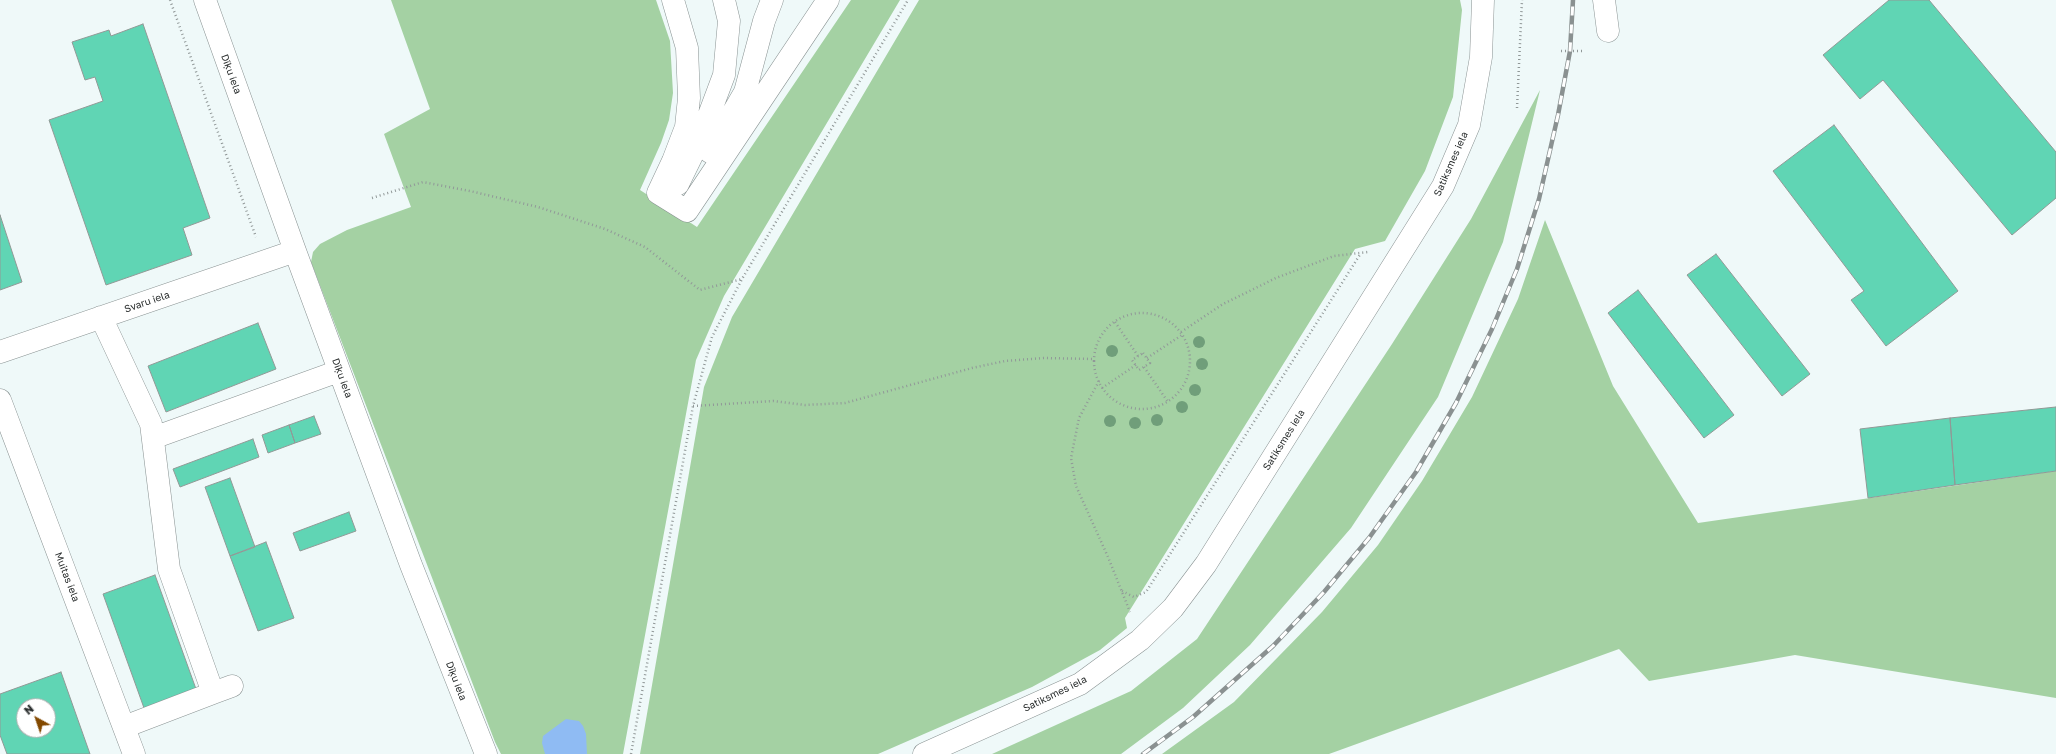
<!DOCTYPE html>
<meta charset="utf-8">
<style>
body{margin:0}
#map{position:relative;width:2056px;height:754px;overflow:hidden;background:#eff9f9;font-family:"Golos Text",sans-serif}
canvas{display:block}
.north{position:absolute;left:16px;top:698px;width:40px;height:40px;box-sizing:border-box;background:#fff;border:1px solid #a9abab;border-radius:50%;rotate:320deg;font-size:11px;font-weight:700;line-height:16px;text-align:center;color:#282c2c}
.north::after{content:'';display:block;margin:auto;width:14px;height:18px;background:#834900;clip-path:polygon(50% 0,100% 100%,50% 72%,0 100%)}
</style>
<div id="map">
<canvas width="2056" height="754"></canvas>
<div class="north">N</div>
</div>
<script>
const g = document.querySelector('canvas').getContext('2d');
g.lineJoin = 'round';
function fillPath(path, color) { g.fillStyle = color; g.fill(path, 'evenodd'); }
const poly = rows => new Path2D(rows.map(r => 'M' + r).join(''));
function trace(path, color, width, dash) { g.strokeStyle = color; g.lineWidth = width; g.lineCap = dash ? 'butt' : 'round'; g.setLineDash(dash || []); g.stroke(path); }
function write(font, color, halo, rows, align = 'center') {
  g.font = font + ' "Golos Text",sans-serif'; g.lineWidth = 3.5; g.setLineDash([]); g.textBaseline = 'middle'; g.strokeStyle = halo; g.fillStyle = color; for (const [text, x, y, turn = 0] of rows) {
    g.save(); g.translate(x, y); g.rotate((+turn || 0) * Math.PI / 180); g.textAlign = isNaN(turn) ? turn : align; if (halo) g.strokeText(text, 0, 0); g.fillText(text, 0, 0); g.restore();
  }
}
const green = poly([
 [391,0,656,0,670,41,673,93,669,120,661,143,640,190,697,227,851,0,900,0,724,296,696,360,623,754,501,754,495,742,311,262,313,252,320,244,347,230,411,207,384,134,430,109],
 [919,0,1460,0,1462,10,1453,97,1425,171,1385,241,1355,249,1125,618,1127,628,1100,650,1032,687,878,754,640,754,704,387,732,317],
 [1540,90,1503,242,1438,397,1351,528,1250,645,1183,708,1121,754,992,754,1131,691,1197,639,1392,344,1471,219],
 [1545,220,1613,386,1698,523,2056,471,2056,698,1795,655,1649,681,1619,649,1329,754,1162,754,1234,702,1322,612,1378,545,1422,481,1472,397,1518,299]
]);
const water = poly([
 [566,719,579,721,583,726,586,734,587,754,545,754,542,743,543,736]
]);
const building = poly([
 [1889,0,1929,0,2056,152,2056,198,2012,235,1883,80,1860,99,1823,55,1889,0],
 [143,24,210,218,183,228,192,255,106,285,49,120,103,101,95,77,85,80,72,42,109,30,111,36,143,24],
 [1834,125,1958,291,1886,346,1851,300,1864,291,1773,171,1834,125],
 [0,215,22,282,0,290,0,215],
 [1716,254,1810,374,1782,396,1687,275,1716,254],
 [1638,290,1734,415,1704,438,1608,313,1638,290],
 [258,323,276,369,166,412,148,366,258,323],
 [2056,407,2056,471,1955,485,1950,418,2056,407],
 [314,416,321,434,295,443,289,425,314,416],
 [1950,418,1955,485,1868,498,1860,429,1950,418],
 [289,425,295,443,268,453,262,435,289,425],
 [253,439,259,457,180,487,173,469,253,439],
 [230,478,255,547,230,556,205,487,230,478],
 [349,512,356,531,300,551,293,533,349,512],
 [266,542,294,618,258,631,230,556,266,542],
 [155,575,196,689,144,708,103,594,155,575],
 [61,672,90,754,7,754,0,735,0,694,61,672],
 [24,706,48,706,48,730,24,730,24,706]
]);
const path = poly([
 [170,0,256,237],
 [1561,51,1582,51],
 [1517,108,1522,0],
 [372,198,423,182,470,191,538,207,605,229,645,247,700,290,742,279],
 '1094 361a48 48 0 1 1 96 0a48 48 0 1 1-96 0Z',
 [1115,322,1138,356],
 [1181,332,1223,304,1276,278,1334,256,1368,252],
 [1143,353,1150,363,1139,370,1132,360,1143,353],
 [1147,358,1182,335],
 [1144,367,1168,402],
 [1099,381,1079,418,1071,458,1076,486,1108,557,1130,612],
 [1102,388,1136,365],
 [693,406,773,401,805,405,845,403,972,368,1005,361,1044,358,1094,359],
 [1122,591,1134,597,1146,592,1361,253],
 [631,754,693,406,712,337,742,279,908,0]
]);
const minor = poly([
 [205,0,295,251,411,565,486,754],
 [673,0,687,48,689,98,686,127,673,161,658,193,687,211,828,0],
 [1604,0,1608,31],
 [710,152,745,92,764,21,772,0],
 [678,184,700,139,724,75,729,21,724,0],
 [101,317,151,424,169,569,213,693,124,727],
 [0,352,295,251],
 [0,400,134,754],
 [153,438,339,371],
 [213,693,232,686],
 [924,754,1080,684,1140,640,1173,608,1206,564,1443,186,1469,125,1481,57,1483,0]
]);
const rail = poly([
 [1143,754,1193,717,1273,646,1324,592,1369,538,1416,472,1456,403,1492,329,1517,269,1539,199,1558,115,1570,51,1573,0]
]);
const trees = [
 [1199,342],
 [1112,351],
 [1202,364],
 [1195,390],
 [1182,407],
 [1157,420],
 [1110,421],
 [1135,423]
];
const streetNames = [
 ["Dīķu iela",231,74,70],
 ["Satiksmes iela",1451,164,-66],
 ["Svaru iela",147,302,-19],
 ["Dīķu iela",342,378,70],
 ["Satiksmes iela",1284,440,-58],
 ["Muitas iela",67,577,69],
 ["Dīķu iela",456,681,69],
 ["Satiksmes iela",1055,694,-26]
];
fillPath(green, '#a4d1a3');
fillPath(water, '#8fbbf3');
fillPath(building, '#60d5b4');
trace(building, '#919996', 1);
trace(minor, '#8a9393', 23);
trace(path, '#919898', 2.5, [1, 3]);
trace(minor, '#fff', 22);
trace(rail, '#8a9191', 4.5);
trace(rail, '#fff', 3, [9]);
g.fillStyle = '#709e7a';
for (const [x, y] of trees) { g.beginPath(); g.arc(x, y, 6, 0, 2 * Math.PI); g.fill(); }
write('10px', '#282c2c', '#fff', streetNames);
</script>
